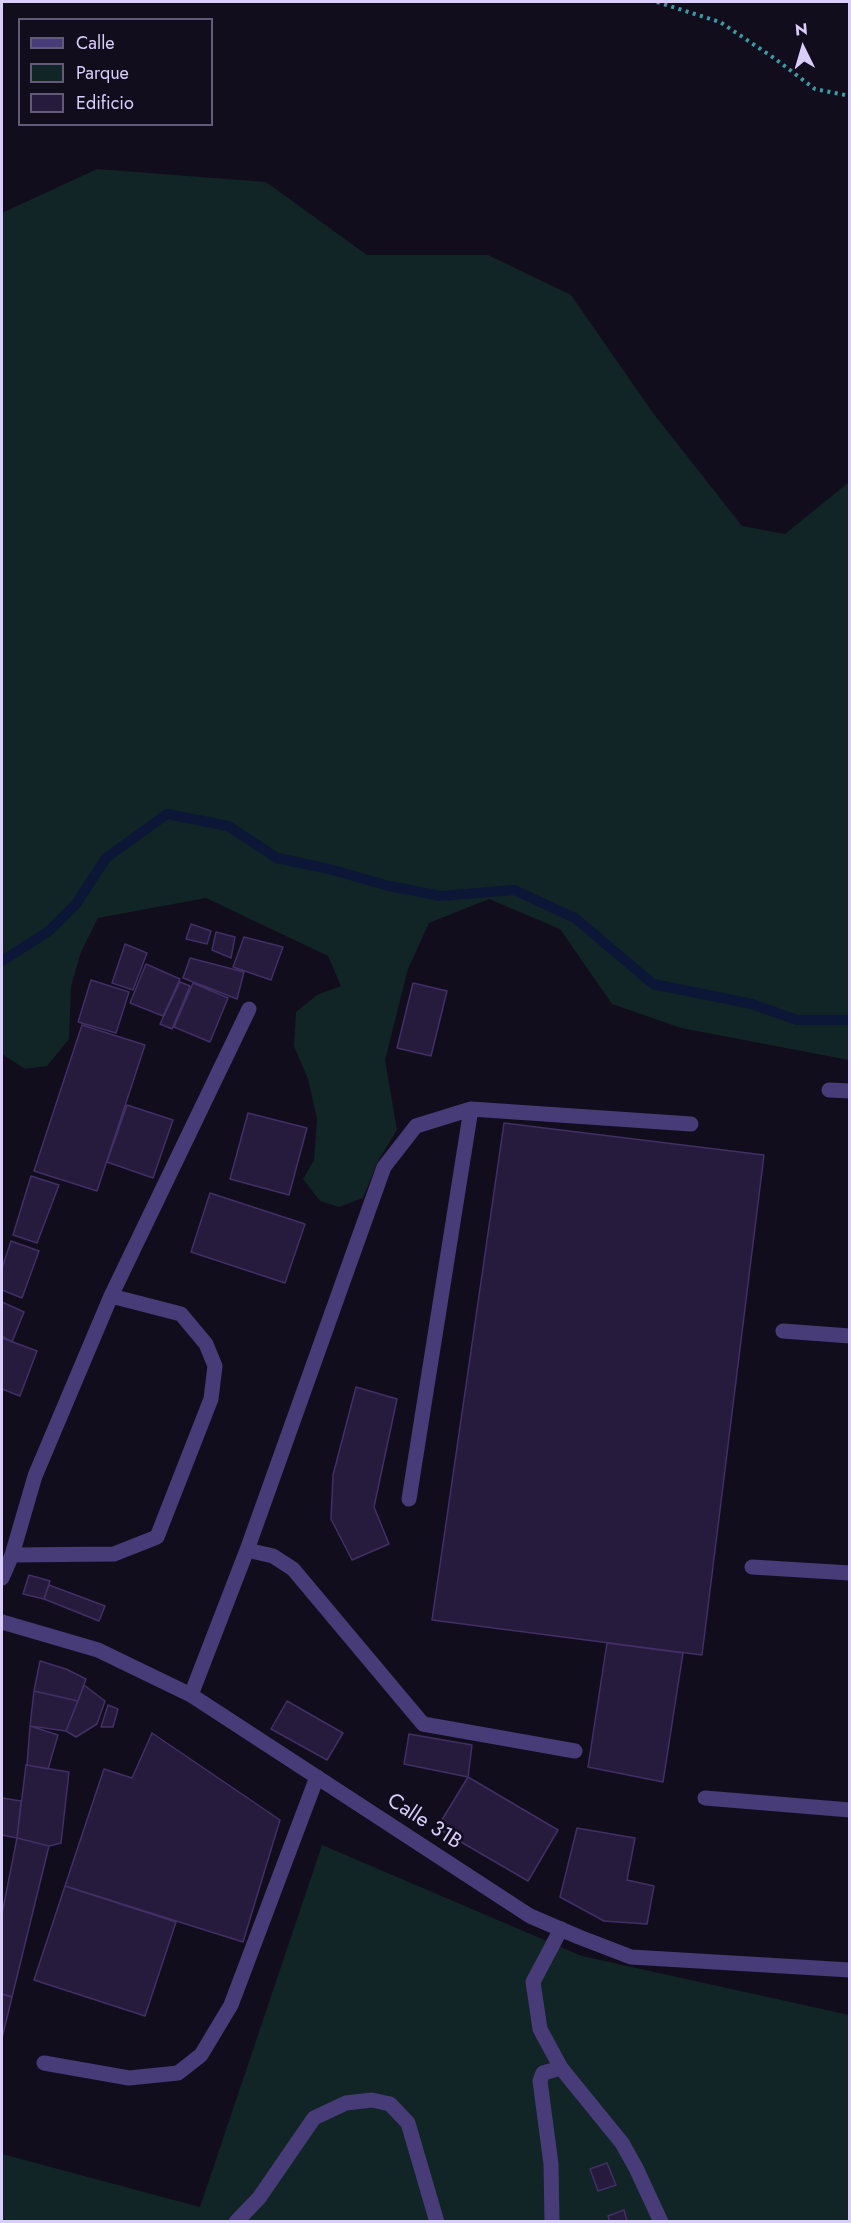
<!DOCTYPE html>
<style>
body{margin:0}
#map{position:relative;width:851px;height:2223px;overflow:hidden;background:#120d1d;font-family:Jost,sans-serif}
canvas{display:block}
.frame{position:absolute;inset:0;border:3px solid #d9cdfb;pointer-events:none}
.legend{position:absolute;left:18px;top:18px;width:195px;height:108px;box-sizing:border-box;background:#120d1d;border:2px solid #625a76;margin:0;padding:8px 10px;list-style:none;font-size:18px;color:#d9cdfb}
.legend li{display:flex;align-items:center;gap:12px;height:30px}
.legend b{width:30px;border:2px solid #625a76}
.north{position:absolute;left:773px;top:18px;width:60px;height:60px;-webkit-text-stroke:4px #120d1d;paint-order:stroke;rotate:355deg;font-size:16px;font-weight:700;line-height:24px;text-align:center;color:#d9cdfb}
.north::after{content:'';display:block;margin:auto;width:21px;height:27px;background:#d9cdfb;clip-path:polygon(50% 0,100% 100%,50% 72%,0 100%)}
</style>
<div id="map">
<canvas width="851" height="2223"></canvas>
<div class="frame"></div>
<ul class="legend">
<li><b style="height:8px;background:#473c78"></b>Calle</li>
<li><b style="height:16px;background:#112426"></b>Parque</li>
<li><b style="height:16px;background:#261b3c"></b>Edificio</li>
</ul>
<div class="north">N</div>
</div>
<script>
const g = document.querySelector('canvas').getContext('2d');
g.lineJoin = 'round';
function fillPath(path, color) { g.fillStyle = color; g.fill(path, 'evenodd'); }
const poly = rows => new Path2D(rows.map(r => 'M' + r).join(''));
function trace(path, color, width, dash) { g.strokeStyle = color; g.lineWidth = width; g.lineCap = dash ? 'butt' : 'round'; g.setLineDash(dash || []); g.stroke(path); }
function write(font, color, halo, rows, align = 'center') {
  g.font = font + ' Jost,sans-serif'; g.lineWidth = 5; g.setLineDash([]); g.textBaseline = 'middle'; g.strokeStyle = halo; g.fillStyle = color; for (const [text, x, y, turn = 0] of rows) {
    g.save(); g.translate(x, y); g.rotate((+turn || 0) * Math.PI / 180); g.textAlign = isNaN(turn) ? turn : align; if (halo) g.strokeText(text, 0, 0); g.fillText(text, 0, 0); g.restore();
  }
}
const green = poly([
 [97,169,266,182,367,255,488,255,571,295,653,413,742,526,785,534,849,482,849,1060,681,1028,612,1004,560,929,489,899,429,923,408,969,385,1060,397,1130,378,1161,363,1198,339,1207,320,1201,303,1179,314,1160,317,1119,308,1079,294,1046,296,1012,317,995,341,986,328,956,206,898,98,918,81,952,71,986,69,1039,47,1066,25,1069,2,1054,2,213],
 [322,1845,582,1956,849,2015,849,2221,2,2221,2,2154,200,2207]
]);
const stream = poly([
 [2,961,49,931,76,904,106,858,167,814,228,826,277,858,329,869,389,886,441,896,514,890,575,918,653,984,752,1004,797,1020,850,1020]
]);
const building = poly([
 [191,924,211,931,207,944,186,939,191,924],
 [216,932,235,937,231,958,212,950,216,932],
 [244,937,283,947,271,980,233,967,244,937],
 [125,944,147,953,133,990,112,983,125,944],
 [190,958,244,972,237,999,183,978,190,958],
 [146,964,180,979,163,1016,130,1003,146,964],
 [91,980,129,992,116,1033,78,1022,91,980],
 [180,982,190,986,172,1029,160,1024,180,982],
 [193,983,228,998,210,1042,174,1027,193,983],
 [413,983,447,991,431,1056,397,1048,413,983],
 [82,1025,145,1045,97,1191,34,1171,82,1025],
 [127,1105,173,1120,153,1178,107,1162,127,1105],
 [248,1113,307,1128,289,1195,230,1179,248,1113],
 [504,1123,764,1155,702,1655,432,1620,504,1123],
 [31,1176,59,1185,37,1243,13,1235,31,1176],
 [210,1193,305,1224,285,1283,191,1252,210,1193],
 [11,1241,39,1251,22,1298,2,1290,2,1268,11,1241],
 [2,1302,24,1312,12,1342,2,1336,2,1302],
 [2,1338,37,1351,20,1396,2,1389,2,1338],
 [356,1387,397,1399,374,1507,389,1544,352,1560,331,1519,333,1475,356,1387],
 [29,1575,50,1581,44,1599,23,1594,29,1575],
 [49,1585,105,1606,99,1621,44,1599,49,1585],
 [607,1643,683,1653,663,1782,588,1767,607,1643],
 [40,1661,66,1669,86,1679,78,1701,34,1691,40,1661],
 [84,1685,105,1701,97,1724,76,1737,66,1731,84,1685],
 [34,1691,78,1701,66,1731,30,1726,34,1691],
 [287,1701,343,1733,327,1760,271,1729,287,1701],
 [108,1705,118,1709,113,1727,101,1727,108,1705],
 [30,1726,58,1735,48,1769,27,1765,30,1726],
 [152,1733,280,1820,243,1942,65,1886,104,1769,132,1778,152,1733],
 [409,1734,472,1745,468,1777,404,1764,409,1734],
 [26,1765,69,1772,61,1843,49,1846,17,1838,26,1765],
 [468,1777,558,1830,528,1881,437,1828,468,1777],
 [2,1798,21,1801,17,1838,2,1835,2,1798],
 [577,1828,635,1838,627,1880,654,1886,647,1924,604,1921,560,1897,577,1828],
 [17,1838,49,1846,12,1997,2,1994,2,1914,17,1838],
 [65,1886,176,1922,145,2016,34,1980,65,1886],
 [2,1994,12,1997,2,2038,2,1994],
 [607,2163,616,2185,598,2191,590,2169,607,2163],
 [624,2210,627,2221,610,2222,608,2216,624,2210]
]);
const path = poly([
 [657,2,720,22,774,58,815,89,850,96]
]);
const service = poly([
 [409,1499,471,1109],
 [247,1550,273,1556,293,1569,423,1724,575,1751],
 [12,1555,114,1554,157,1537,211,1399,215,1366,206,1344,181,1314,111,1296],
 [2,1578,12,1555,35,1476,111,1296,249,1009],
 [191,1695,247,1550,384,1167,416,1126,471,1109,691,1124],
 [561,1929,533,1982,540,2029,561,2068,622,2143,636,2168,661,2222],
 [44,2063,129,2078,178,2073,201,2055,231,2005,317,1777],
 [236,2222,259,2198,314,2118,346,2103,372,2100,390,2104,408,2123,437,2222],
 [552,2222,551,2164,540,2081,543,2073,561,2068]
]);
const minor = poly([
 [829,1090,850,1091],
 [783,1331,850,1336],
 [752,1567,850,1573],
 [705,1798,850,1810]
]);
const tertiary = poly([
 [2,1622,98,1650,191,1695,530,1916,579,1937,631,1957,850,1970]
]);
const streetNames = [
 ["Calle 31B",424,1822,33]
];
fillPath(green, '#112426');
trace(stream, '#0c1637', 10);
fillPath(building, '#261b3c');
trace(building, '#412f66', 1.5);
trace(path, '#379da6', 4, [3, 4.5]);
trace(service, '#473c78', 15);
trace(minor, '#473c78', 15);
trace(tertiary, '#473c78', 15);
write('21px', '#d9cdfb', '#120d1d', streetNames);
</script>
